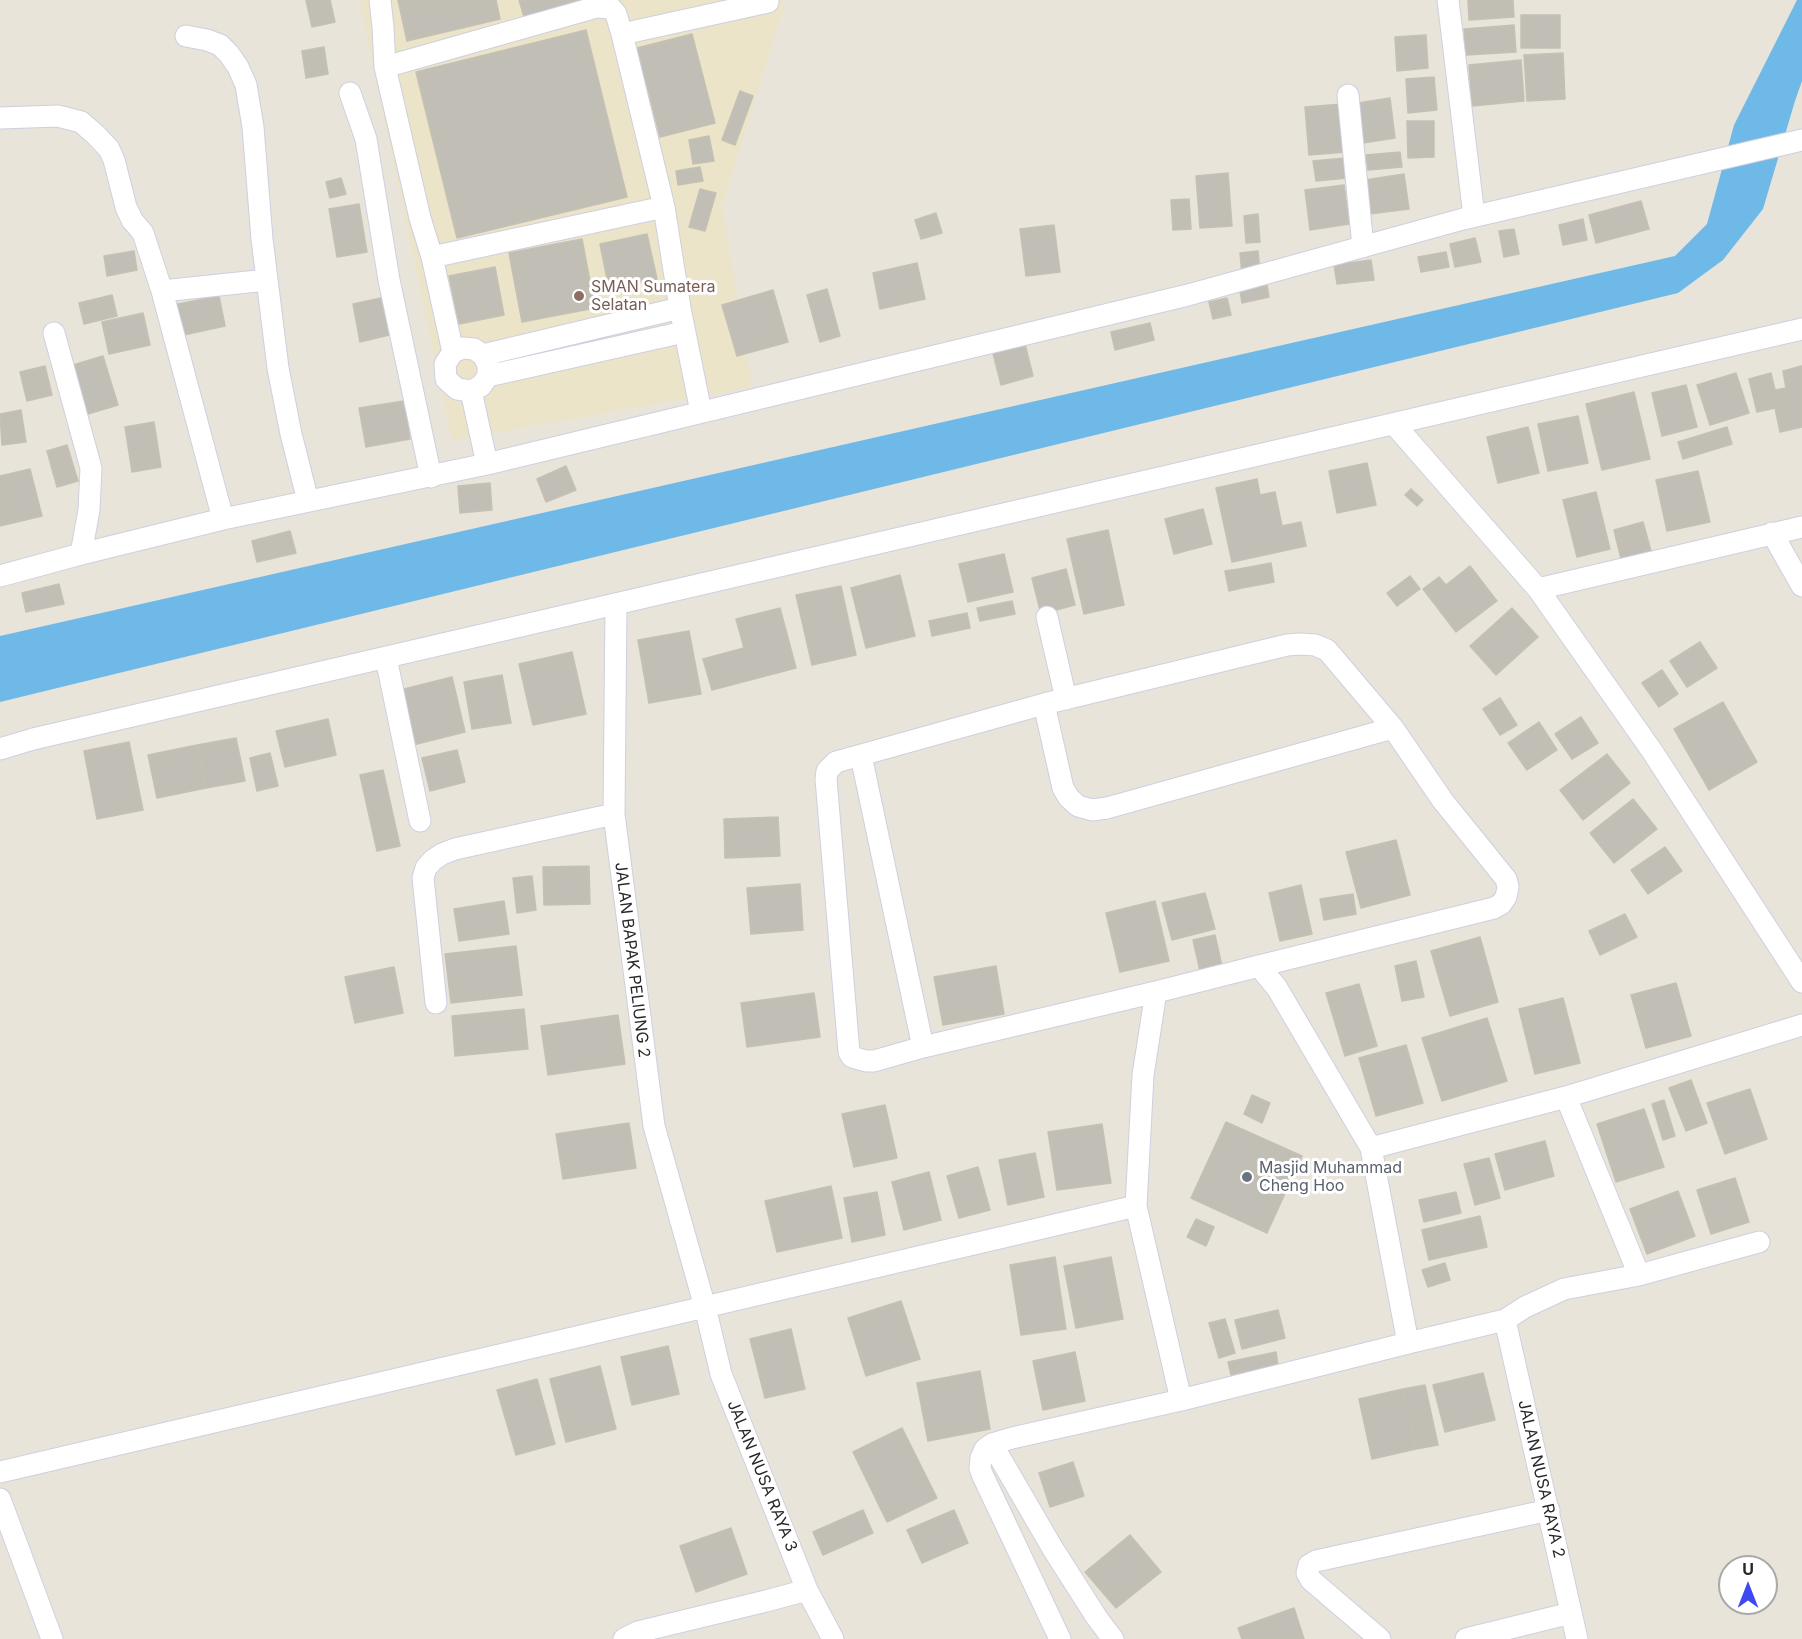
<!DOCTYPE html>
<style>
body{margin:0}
#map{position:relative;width:1802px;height:1639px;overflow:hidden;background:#e9e4d9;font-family:Inter,sans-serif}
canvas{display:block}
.north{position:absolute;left:1718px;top:1555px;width:60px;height:60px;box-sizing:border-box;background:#fff;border:2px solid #a9a9a9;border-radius:50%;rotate:0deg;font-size:16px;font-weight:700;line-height:24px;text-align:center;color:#272727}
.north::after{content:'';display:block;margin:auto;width:21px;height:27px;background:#3e4af1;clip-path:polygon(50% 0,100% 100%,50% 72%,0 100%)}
</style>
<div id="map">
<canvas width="1802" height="1639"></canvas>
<div class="north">U</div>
</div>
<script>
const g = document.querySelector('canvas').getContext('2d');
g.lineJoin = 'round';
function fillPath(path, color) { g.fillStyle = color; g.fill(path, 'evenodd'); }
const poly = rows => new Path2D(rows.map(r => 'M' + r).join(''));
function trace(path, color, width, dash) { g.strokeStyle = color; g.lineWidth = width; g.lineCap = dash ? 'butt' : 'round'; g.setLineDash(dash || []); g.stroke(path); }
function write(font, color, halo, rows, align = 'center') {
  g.font = font + ' Inter,sans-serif'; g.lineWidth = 6; g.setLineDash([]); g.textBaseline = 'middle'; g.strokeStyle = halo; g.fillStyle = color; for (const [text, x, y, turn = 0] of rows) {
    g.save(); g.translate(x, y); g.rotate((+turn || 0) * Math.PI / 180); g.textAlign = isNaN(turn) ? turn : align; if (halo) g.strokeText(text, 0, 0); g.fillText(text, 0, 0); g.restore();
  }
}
const education = poly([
 [359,0,786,0,722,206,752,387,452,440]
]);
const water = poly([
 [1797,0,1802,0,1802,81,1795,101,1763,209,1723,260,1678,293,0,702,0,636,1675,256,1707,224,1734,125]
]);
const building = poly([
 [306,0,330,0,335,22,312,27,306,0],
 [398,0,496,0,500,19,407,41,398,0],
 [519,0,587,0,524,17,519,0],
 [1468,0,1513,0,1514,17,1469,20,1468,0],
 [1521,15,1560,15,1560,48,1521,48,1521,15],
 [1514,25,1516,52,1466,55,1464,29,1514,25],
 [586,30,627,197,457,238,416,72,586,30],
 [692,34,715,123,660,137,637,48,692,34],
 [1426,35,1428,68,1397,71,1395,37,1426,35],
 [324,47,328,74,306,78,302,51,324,47],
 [1563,53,1565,99,1527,101,1524,55,1563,53],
 [1521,60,1524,101,1472,106,1469,65,1521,60],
 [1434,77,1437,110,1408,113,1406,79,1434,77],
 [740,91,753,96,735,145,722,140,740,91],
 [1390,98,1395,138,1363,143,1358,103,1390,98],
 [1342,104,1346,152,1309,155,1305,107,1342,104],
 [1407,121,1434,121,1434,157,1408,158,1407,121],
 [709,136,714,161,693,164,689,140,709,136],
 [1400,152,1402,167,1368,170,1366,155,1400,152],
 [1345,158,1348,178,1316,181,1313,161,1345,158],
 [700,167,703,181,678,185,676,171,700,167],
 [1228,173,1232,226,1200,228,1196,176,1228,173],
 [1404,174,1409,209,1369,214,1365,180,1404,174],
 [341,178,346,194,330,198,326,182,341,178],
 [1344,185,1349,224,1310,230,1305,190,1344,185],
 [700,189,716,193,705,231,689,227,700,189],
 [1189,199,1191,229,1173,230,1171,200,1189,199],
 [1641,201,1649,229,1596,243,1589,215,1641,201],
 [359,204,367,252,337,257,329,209,359,204],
 [936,213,942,233,921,239,915,220,936,213],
 [1258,214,1260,242,1246,243,1244,216,1258,214],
 [1583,219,1587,240,1563,245,1559,225,1583,219],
 [1054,225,1060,272,1026,276,1020,229,1054,225],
 [1514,229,1519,254,1504,257,1499,231,1514,229],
 [647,234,657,279,609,289,600,244,647,234],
 [1475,238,1481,262,1455,267,1450,244,1475,238],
 [582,239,595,308,522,322,509,253,582,239],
 [134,251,137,270,107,276,104,256,134,251],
 [1258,251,1260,272,1242,274,1240,253,1258,251],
 [1446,252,1449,267,1421,272,1418,257,1446,252],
 [1371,260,1374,280,1337,284,1334,265,1371,260],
 [917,263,925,299,880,309,873,273,917,263],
 [495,267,504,315,459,324,449,276,495,267],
 [1267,285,1269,297,1242,303,1240,291,1267,285],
 [827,289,840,336,820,342,807,295,827,289],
 [773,290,788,342,737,356,722,305,773,290],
 [112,295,117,316,84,324,79,303,112,295],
 [219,296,225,326,179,336,173,305,219,296],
 [381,298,389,335,360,342,353,304,381,298],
 [1227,298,1231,315,1213,319,1209,302,1227,298],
 [143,313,150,345,109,354,102,322,143,313],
 [1150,323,1154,340,1115,350,1111,332,1150,323],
 [1025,344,1033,376,1001,385,993,353,1025,344],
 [103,356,118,405,88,414,73,365,103,356],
 [45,366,52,395,27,401,20,372,45,366],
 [1802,366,1802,427,1780,432,1775,408,1757,412,1749,379,1771,373,1775,390,1786,388,1783,371,1802,366],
 [1736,373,1749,413,1710,425,1697,385,1736,373],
 [1686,385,1697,427,1662,436,1652,393,1686,385],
 [1634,392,1650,459,1602,470,1586,404,1634,392],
 [404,401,410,439,366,447,359,408,404,401],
 [21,410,26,442,2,445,0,414,21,410],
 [1578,416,1588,463,1548,471,1538,424,1578,416],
 [154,422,161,467,132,472,125,427,154,422],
 [1528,427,1539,473,1498,483,1487,437,1528,427],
 [1727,427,1732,444,1683,459,1678,442,1727,427],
 [67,445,78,481,57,487,47,451,67,445],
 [1367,463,1376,505,1337,513,1329,471,1367,463],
 [566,466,576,490,546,502,537,479,566,466],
 [30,469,42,516,0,526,0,476,30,469],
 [1698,471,1710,522,1667,531,1656,480,1698,471],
 [1257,479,1260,495,1275,492,1282,526,1301,522,1306,546,1232,562,1216,488,1257,479],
 [490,483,492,510,460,513,458,486,490,483],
 [1411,489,1423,500,1417,506,1405,495,1411,489],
 [1596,492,1610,549,1577,557,1563,500,1596,492],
 [1203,509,1212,544,1174,554,1165,519,1203,509],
 [1643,522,1651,551,1621,559,1614,530,1643,522],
 [1108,530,1124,605,1084,614,1067,539,1108,530],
 [290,531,296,553,257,562,252,541,290,531],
 [1004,554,1013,592,968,602,959,564,1004,554],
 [1271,563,1274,582,1242,588,1239,569,1271,563],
 [1470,566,1497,601,1456,632,1423,589,1439,577,1446,585,1470,566],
 [1066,569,1075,605,1041,614,1032,578,1066,569],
 [1239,569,1242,588,1229,591,1225,571,1239,569],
 [900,575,915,636,866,648,851,588,900,575],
 [1410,576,1420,589,1397,606,1387,593,1410,576],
 [59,584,64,604,26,612,22,593,59,584],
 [841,586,856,655,812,665,796,595,841,586],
 [1012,601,1015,614,980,621,977,608,1012,601],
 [780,608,796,668,712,690,703,659,744,648,736,619,780,608],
 [1512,608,1538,637,1496,675,1470,646,1512,608],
 [967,613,970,628,932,636,929,621,967,613],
 [689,631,701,694,649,703,638,640,689,631],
 [1700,642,1717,668,1687,687,1670,661,1700,642],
 [572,652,586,714,533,725,519,664,572,652],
 [1662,670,1678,694,1659,707,1642,683,1662,670],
 [502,675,511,723,472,729,464,682,502,675],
 [452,677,465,732,413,745,400,690,452,677],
 [1500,698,1517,725,1500,735,1483,709,1500,698],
 [1723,702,1757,762,1709,790,1674,729,1723,702],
 [1581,717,1598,743,1572,759,1555,734,1581,717],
 [328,719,336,755,285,767,276,731,328,719],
 [1539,722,1557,750,1527,770,1508,743,1539,722],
 [236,738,245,781,206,788,197,745,236,738],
 [129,742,143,810,97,819,84,751,129,742],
 [197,745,206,788,157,798,148,755,197,745],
 [457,750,465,782,430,791,422,758,457,750],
 [270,753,278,786,257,791,250,758,270,753],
 [1607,754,1630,783,1583,820,1560,790,1607,754],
 [383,770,400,846,377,851,360,775,383,770],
 [1633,799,1657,829,1614,863,1590,833,1633,799],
 [778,817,780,856,725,858,724,819,778,817],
 [1396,840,1410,895,1361,908,1346,852,1396,840],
 [1665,847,1682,871,1648,894,1631,870,1665,847],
 [589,866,590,904,544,905,543,867,589,866],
 [532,876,536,910,517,913,513,878,532,876],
 [800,884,803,930,751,934,747,888,800,884],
 [1301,885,1312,934,1280,941,1269,893,1301,885],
 [1205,893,1215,929,1172,940,1162,903,1205,893],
 [1353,894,1356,914,1324,920,1320,899,1353,894],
 [504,901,509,934,459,941,454,909,504,901],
 [1155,901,1169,961,1120,972,1106,913,1155,901],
 [1625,914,1637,937,1600,955,1589,931,1625,914],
 [1215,935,1222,966,1200,971,1193,940,1215,935],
 [1480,937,1498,1002,1450,1016,1431,951,1480,937],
 [516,946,522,995,451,1003,445,954,516,946],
 [1416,961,1424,997,1402,1001,1395,966,1416,961],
 [996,966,1004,1014,943,1025,934,977,996,966],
 [394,967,403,1013,355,1023,345,977,394,967],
 [1676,983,1691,1036,1646,1048,1631,995,1676,983],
 [1359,984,1377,1046,1345,1056,1326,993,1359,984],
 [814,993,820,1037,747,1047,741,1003,814,993],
 [1563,998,1580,1063,1535,1074,1519,1009,1563,998],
 [524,1009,528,1049,455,1056,452,1016,524,1009],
 [618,1015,625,1064,548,1075,541,1026,618,1015],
 [1487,1018,1507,1081,1442,1101,1422,1038,1487,1018],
 [1406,1045,1423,1103,1376,1116,1359,1058,1406,1045],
 [1691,1080,1707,1123,1686,1131,1669,1088,1691,1080],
 [1750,1089,1767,1139,1725,1154,1707,1103,1750,1089],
 [1252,1095,1270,1103,1262,1123,1244,1114,1252,1095],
 [1664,1100,1675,1136,1663,1140,1652,1104,1664,1100],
 [885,1105,897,1158,854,1167,842,1114,885,1105],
 [1644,1109,1664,1167,1616,1182,1597,1124,1644,1109],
 [1226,1122,1302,1156,1267,1233,1191,1198,1226,1122],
 [629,1123,636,1168,563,1179,556,1134,629,1123],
 [1102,1124,1111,1183,1057,1190,1048,1132,1102,1124],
 [1545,1141,1554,1176,1505,1190,1495,1154,1545,1141],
 [1035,1153,1044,1197,1008,1205,999,1160,1035,1153],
 [1489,1158,1500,1198,1475,1205,1464,1164,1489,1158],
 [978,1167,990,1210,959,1218,947,1176,978,1167],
 [929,1172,941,1220,904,1230,892,1182,929,1172],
 [1735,1178,1749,1222,1711,1234,1697,1190,1735,1178],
 [831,1186,842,1238,777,1252,765,1201,831,1186],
 [1678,1191,1695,1236,1647,1254,1630,1209,1678,1191],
 [877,1192,885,1235,852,1242,844,1198,877,1192],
 [1456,1192,1461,1213,1424,1222,1419,1200,1456,1192],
 [1480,1216,1487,1247,1429,1260,1422,1230,1480,1216],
 [1196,1219,1214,1227,1206,1246,1187,1237,1196,1219],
 [1055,1257,1066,1329,1021,1335,1010,1265,1055,1257],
 [1111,1257,1123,1319,1076,1328,1064,1266,1111,1257],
 [1445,1263,1450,1280,1428,1287,1422,1270,1445,1263],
 [901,1301,920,1359,866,1376,848,1318,901,1301],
 [1278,1310,1285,1338,1242,1349,1235,1320,1278,1310],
 [1225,1319,1235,1353,1219,1358,1209,1323,1225,1319],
 [791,1329,805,1389,765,1398,750,1339,791,1329],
 [668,1346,679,1394,632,1405,621,1357,668,1346],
 [1075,1352,1085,1401,1043,1410,1033,1361,1075,1352],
 [1276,1352,1278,1365,1231,1375,1228,1362,1276,1352],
 [600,1366,616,1429,566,1442,550,1379,600,1366],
 [980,1371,990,1429,928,1441,917,1383,980,1371],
 [1483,1373,1495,1420,1445,1432,1433,1385,1483,1373],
 [537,1379,555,1444,516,1455,497,1390,537,1379],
 [1425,1385,1438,1445,1416,1449,1403,1389,1425,1385],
 [1403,1389,1416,1449,1372,1459,1359,1399,1403,1389],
 [902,1428,937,1498,887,1522,853,1452,902,1428],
 [1073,1462,1084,1496,1050,1507,1039,1473,1073,1462],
 [863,1510,873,1533,823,1555,813,1532,863,1510],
 [954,1510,968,1543,922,1563,907,1530,954,1510],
 [731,1528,747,1574,696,1592,680,1546,731,1528],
 [1130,1535,1161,1572,1116,1608,1085,1572,1130,1535],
 [1294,1608,1304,1639,1242,1639,1238,1628,1294,1608]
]);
const street = poly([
 [380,0,383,27,385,67,420,218,432,257],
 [1448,0,1474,216],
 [622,34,768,2],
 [186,36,207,40,220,45,229,54,238,67,246,85,253,127,262,239,278,368,291,434,308,501],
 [385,67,597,7,611,8,616,14,622,34,664,207],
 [350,93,366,139,389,280,431,477],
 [1348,95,1363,247],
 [0,118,58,116,81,122,96,135,109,149,114,160,126,207,132,220,143,233,162,291],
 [54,333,91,468,89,510,81,554],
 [453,352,463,348,474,349,483,355,488,365,488,376,481,386,471,391,457,389,446,379,445,364,453,352,432,257,664,207,680,308,701,412],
 [483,355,680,308],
 [488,376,684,332],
 [471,391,487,464],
 [1394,424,1538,589,1652,751,1802,982],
 [223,519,162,291,267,280],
 [1772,533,1802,586],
 [0,576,81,554,223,519,487,464,1188,295,1463,219,1802,140],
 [1538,589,1802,527],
 [616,605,614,814,654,1126,705,1307,721,1374,807,1590,833,1639],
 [1047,617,1066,699],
 [386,658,420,821],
 [1044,704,1063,788,1069,798,1078,806,1092,810,1107,808,1393,728],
 [0,749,33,739,1802,329],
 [861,756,923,1047],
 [1156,992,923,1047,874,1061,866,1061,852,1057,849,1052,826,779,827,771,836,762,1044,704,1287,645,1301,644,1315,645,1327,650,1393,728,1443,801,1506,879,1508,887,1506,897,1501,904,1494,908,1259,966],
 [436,1003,423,878,426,868,433,860,442,854,455,849,614,814],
 [1136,1206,1181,1400,1408,1343,1371,1148],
 [1639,1275,1759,1242],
 [1505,1320,1577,1639],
 [1408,1343,1505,1320,1525,1307,1564,1289,1639,1275,1566,1097],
 [992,1444,1053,1549,1097,1618,1113,1639],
 [0,1472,1136,1206,1143,1075,1156,992,1259,966,1277,988,1371,1148,1566,1097,1802,1025],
 [0,1499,52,1639],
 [624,1639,638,1632,766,1601,807,1590],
 [1060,1639,982,1474,980,1468,981,1458,985,1449,992,1444,1012,1438,1181,1400],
 [1380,1639,1311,1580,1307,1573,1309,1565,1316,1561,1549,1510],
 [1466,1639,1571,1613]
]);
const markers = [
 [579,296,6,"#8d6e63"],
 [1247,1177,6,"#6b7280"]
];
const educationNames = [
 ["SMAN Sumatera",591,287],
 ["Selatan",591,305]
];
const streetNames = [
 ["JALAN BAPAK PELIUNG 2",632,960,83],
 ["JALAN NUSA RAYA 3",762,1476,68],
 ["JALAN NUSA RAYA 2",1541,1479,77]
];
const worshipNames = [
 ["Masjid Muhammad",1259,1168],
 ["Cheng Hoo",1259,1186]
];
fillPath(education, '#ebe4c8');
fillPath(water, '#6fb9e8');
fillPath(building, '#c1beb6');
trace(building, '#c4c0b3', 1.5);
trace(street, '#cecfe0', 23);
trace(street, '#fff', 21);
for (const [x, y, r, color] of markers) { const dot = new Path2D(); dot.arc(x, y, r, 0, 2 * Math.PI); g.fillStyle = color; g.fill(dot); trace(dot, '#fff', 2); }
write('16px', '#785e54', '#fff', educationNames, 'left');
write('16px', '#272727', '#fff', streetNames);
write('16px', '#5b616d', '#fff', worshipNames, 'left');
</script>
